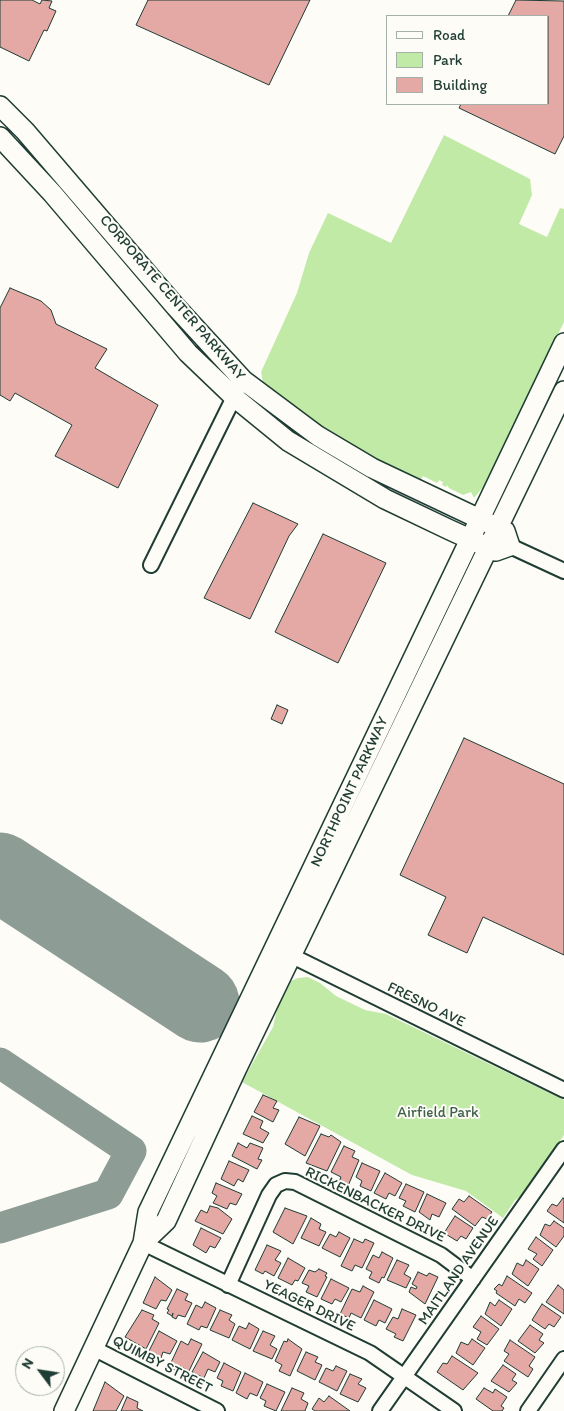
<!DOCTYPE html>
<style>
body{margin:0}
#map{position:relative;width:564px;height:1411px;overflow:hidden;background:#fdfcf7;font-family:Itim,sans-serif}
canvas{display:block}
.legend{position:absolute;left:386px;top:15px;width:162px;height:90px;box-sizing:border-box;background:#fdfcf7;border:1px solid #a4b0a9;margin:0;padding:6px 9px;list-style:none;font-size:15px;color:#1f3d34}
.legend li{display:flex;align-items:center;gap:10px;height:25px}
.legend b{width:25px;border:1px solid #a4b0a9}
.north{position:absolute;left:15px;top:1346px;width:50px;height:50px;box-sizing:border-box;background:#fdfcf7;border:1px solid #a4b0a9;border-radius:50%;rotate:301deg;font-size:14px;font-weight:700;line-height:20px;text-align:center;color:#1f3d34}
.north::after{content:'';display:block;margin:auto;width:18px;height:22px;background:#1f3d34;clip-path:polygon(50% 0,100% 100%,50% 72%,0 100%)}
</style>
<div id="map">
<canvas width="564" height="1411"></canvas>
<ul class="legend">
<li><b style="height:6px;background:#fdfcf7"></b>Road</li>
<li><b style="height:14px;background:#c1eaa6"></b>Park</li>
<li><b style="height:14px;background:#e4a9a4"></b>Building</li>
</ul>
<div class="north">N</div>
</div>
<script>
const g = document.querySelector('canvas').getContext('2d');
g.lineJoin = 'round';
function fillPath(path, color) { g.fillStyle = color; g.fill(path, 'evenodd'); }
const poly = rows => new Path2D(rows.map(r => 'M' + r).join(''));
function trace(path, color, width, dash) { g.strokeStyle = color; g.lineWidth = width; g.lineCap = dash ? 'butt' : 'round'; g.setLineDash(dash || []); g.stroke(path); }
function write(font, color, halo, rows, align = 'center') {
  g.font = font + ' Itim,sans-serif'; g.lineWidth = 4; g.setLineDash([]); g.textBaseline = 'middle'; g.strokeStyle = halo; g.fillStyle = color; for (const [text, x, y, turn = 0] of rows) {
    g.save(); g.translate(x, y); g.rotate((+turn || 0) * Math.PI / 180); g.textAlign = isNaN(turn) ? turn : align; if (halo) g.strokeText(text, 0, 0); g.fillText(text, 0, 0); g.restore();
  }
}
const green = poly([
 [444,135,530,179,532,195,519,224,547,237,560,208,564,209,564,322,484,486,474,498,471,492,463,495,449,488,447,485,446,487,442,485,443,482,439,480,437,483,423,476,420,481,350,446,309,419,267,388,263,383,261,372,297,293,309,253,328,213,391,243],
 [308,977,320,983,336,996,365,1010,386,1014,564,1100,564,1135,524,1194,515,1200,503,1218,466,1191,412,1175,242,1082,273,1027,278,1005,289,982,298,978]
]);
const taxiway = poly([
 [0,1063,131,1151,108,1194,0,1228]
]);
const runway = poly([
 [0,872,200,1003]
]);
const building = poly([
 [0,0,32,0,40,4,42,0,52,1,49,8,56,11,47,31,44,30,29,61,0,47,0,0],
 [148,0,310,0,269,85,136,25,148,0],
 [516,0,564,1,564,136,555,154,459,108,461,104,548,104,548,16,508,16,516,0],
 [10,288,41,301,51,310,56,324,107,349,95,368,158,405,118,488,55,456,72,425,15,393,10,401,0,395,0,308,10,288],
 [253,503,298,524,289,536,250,619,204,598,253,503],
 [323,534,386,563,338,663,275,632,323,534],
 [277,705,288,710,282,724,271,719,277,705],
 [464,738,564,784,564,955,483,917,467,953,428,935,446,897,400,875,464,738],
 [263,1095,277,1101,273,1108,279,1110,273,1122,254,1112,263,1095],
 [252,1116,263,1121,260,1128,269,1133,263,1143,243,1134,252,1116],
 [299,1117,320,1126,305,1156,285,1144,299,1117],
 [321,1134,329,1137,331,1135,341,1142,327,1171,306,1163,321,1134],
 [238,1143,247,1148,250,1143,263,1148,258,1159,262,1160,257,1169,232,1156,238,1143],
 [344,1146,355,1151,352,1157,359,1160,348,1186,339,1182,341,1177,331,1172,344,1146],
 [229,1161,249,1170,243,1182,238,1179,234,1186,221,1179,229,1161],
 [362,1163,380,1171,371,1191,360,1186,362,1181,356,1177,362,1163],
 [385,1173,402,1183,395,1196,389,1193,386,1199,374,1193,385,1173],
 [216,1183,242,1194,236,1205,230,1203,227,1209,213,1203,217,1196,212,1193,216,1183],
 [406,1184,424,1192,415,1212,403,1206,406,1201,399,1198,406,1184],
 [427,1194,446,1203,439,1217,432,1214,430,1220,419,1212,427,1194],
 [469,1196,492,1212,487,1219,482,1217,475,1226,452,1209,459,1199,464,1202,469,1196],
 [563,1198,564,1199,564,1223,547,1211,552,1204,557,1206,563,1198],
 [210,1206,218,1208,232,1219,223,1234,195,1221,201,1210,207,1213,210,1206],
 [285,1208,307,1216,293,1244,273,1232,285,1208],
 [455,1216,473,1228,466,1239,461,1236,457,1241,444,1233,455,1216],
 [311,1218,321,1224,319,1229,326,1232,319,1246,301,1238,311,1218],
 [554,1221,564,1228,564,1236,556,1247,540,1235,545,1224,550,1226,554,1221],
 [201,1228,221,1238,215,1248,210,1246,206,1253,193,1245,201,1228],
 [339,1232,350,1238,340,1257,322,1248,330,1234,336,1237,339,1232],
 [536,1237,553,1250,542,1266,533,1259,537,1254,528,1249,536,1237],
 [354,1239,363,1243,365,1239,374,1243,362,1268,355,1265,352,1271,341,1266,354,1239],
 [267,1245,281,1251,275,1260,281,1263,274,1276,265,1271,263,1274,255,1270,267,1245],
 [382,1252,393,1258,384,1278,382,1277,379,1283,369,1278,372,1272,366,1269,373,1255,379,1258,382,1252],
 [288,1258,305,1268,298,1281,295,1280,292,1285,278,1278,288,1258],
 [397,1260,409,1265,404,1274,411,1278,406,1288,387,1280,397,1260],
 [526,1260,539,1269,528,1286,512,1274,517,1263,523,1266,526,1260],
 [319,1269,327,1273,325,1276,327,1277,317,1297,306,1292,309,1286,302,1283,309,1270,315,1272,319,1269],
 [418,1272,427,1276,429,1273,438,1277,425,1304,409,1292,411,1287,416,1289,417,1287,412,1284,418,1272],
 [507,1276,532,1293,525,1303,519,1299,515,1306,496,1293,497,1291,494,1289,499,1284,502,1286,507,1276],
 [155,1277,172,1290,166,1301,161,1300,156,1309,143,1303,155,1277],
 [331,1279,349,1288,341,1302,335,1299,332,1304,321,1299,331,1279],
 [558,1285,564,1290,564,1314,546,1302,558,1285],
 [363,1286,374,1292,361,1318,351,1313,349,1318,340,1314,352,1289,360,1292,363,1286],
 [177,1289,188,1294,185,1300,192,1303,185,1317,178,1315,176,1319,172,1317,173,1313,172,1316,167,1313,169,1310,167,1309,177,1289],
 [374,1300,392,1309,385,1323,379,1320,376,1326,364,1320,374,1300],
 [499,1300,512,1309,501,1326,485,1314,490,1302,495,1306,499,1300],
 [205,1302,216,1308,207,1328,201,1326,199,1330,187,1324,196,1305,202,1308,205,1302],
 [542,1304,561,1317,554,1327,549,1324,545,1329,532,1320,542,1304],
 [402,1309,416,1315,403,1341,394,1337,396,1334,386,1329,393,1317,398,1319,402,1309],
 [142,1310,154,1315,152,1319,159,1323,146,1349,125,1337,142,1310],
 [220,1310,232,1315,229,1320,235,1324,229,1338,210,1330,220,1310],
 [481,1316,499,1329,487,1345,477,1339,481,1332,473,1327,481,1316],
 [249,1323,259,1329,250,1349,232,1340,239,1326,246,1329,249,1323],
 [530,1325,543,1334,539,1340,544,1343,535,1353,518,1341,530,1325],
 [159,1331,177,1341,170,1354,163,1352,161,1358,149,1351,159,1331],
 [263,1331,275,1336,270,1345,277,1349,272,1359,253,1351,263,1331],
 [191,1339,202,1344,189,1371,180,1366,177,1371,169,1367,181,1341,188,1345,191,1339],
 [288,1339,302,1349,290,1376,279,1371,282,1365,275,1361,284,1341,287,1342,288,1339],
 [472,1339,485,1348,473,1365,456,1353,461,1342,468,1345,472,1339],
 [510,1340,535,1357,529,1366,533,1369,528,1377,504,1361,509,1354,504,1351,510,1340],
 [203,1352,220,1362,215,1372,208,1369,204,1378,192,1372,203,1352],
 [306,1352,318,1357,315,1362,322,1365,315,1380,297,1371,306,1352],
 [452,1356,478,1373,463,1390,437,1372,443,1363,447,1364,452,1356],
 [224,1363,241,1372,233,1391,221,1386,223,1381,217,1378,224,1363],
 [503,1365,516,1374,512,1380,517,1383,509,1392,491,1381,503,1365],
 [336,1366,347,1371,337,1391,319,1382,326,1368,333,1371,336,1366],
 [245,1373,263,1382,257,1396,250,1393,247,1399,236,1393,245,1373],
 [350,1374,362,1379,358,1384,366,1388,358,1402,340,1394,350,1374],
 [105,1382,124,1396,116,1411,93,1411,105,1382],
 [267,1384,285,1392,276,1411,264,1406,266,1401,260,1398,267,1384],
 [292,1388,304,1393,301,1399,308,1403,305,1411,281,1411,292,1388],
 [484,1388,493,1393,495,1389,507,1397,501,1406,504,1408,502,1411,493,1411,476,1399,484,1388],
 [329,1396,350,1411,315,1411,312,1409,319,1398,324,1402,329,1396],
 [127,1397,138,1402,137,1408,143,1411,121,1411,127,1397]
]);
const street = poly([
 [510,546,564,571],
 [151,565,237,391],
 [284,952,564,1090],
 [143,1243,370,1353,454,1411],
 [228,1285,269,1195,276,1185,285,1181,295,1182,441,1255,473,1279],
 [93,1348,217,1411],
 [380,1411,564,1149],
 [528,1411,564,1359]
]);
const secondary = poly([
 [0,106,25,131,175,306,243,380,318,436,372,468,505,531,510,546,496,551,450,530,385,499,288,441,234,397,188,353,52,193,0,137],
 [143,1243,166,1221,236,1070,564,391],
 [64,1411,143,1243,148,1212,564,343]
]);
const streetNames = [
 ["CORPORATE CENTER PARKWAY",172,298,49],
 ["NORTHPOINT PARKWAY",350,792,-65],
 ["FRESNO AVE",426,1005,26],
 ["RICKENBACKER DRIVE",375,1205,26],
 ["MAITLAND AVENUE",459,1271,-55],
 ["YEAGER DRIVE",309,1306,26],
 ["QUIMBY STREET",162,1365,27]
];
const parkNames = [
 ["Airfield Park",438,1113]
];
fillPath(green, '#c1eaa6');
trace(taxiway, '#8e9c96', 31);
trace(runway, '#8e9c96', 79);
fillPath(building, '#e4a9a4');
trace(building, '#1f3d34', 1);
trace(street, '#1f3d34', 18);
trace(secondary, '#1f3d34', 22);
trace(street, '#fdfcf7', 14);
trace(secondary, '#fdfcf7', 19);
write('15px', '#1f3d34', '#fdfcf7', streetNames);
write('15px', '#3f604b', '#fdfcf7', parkNames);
</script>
